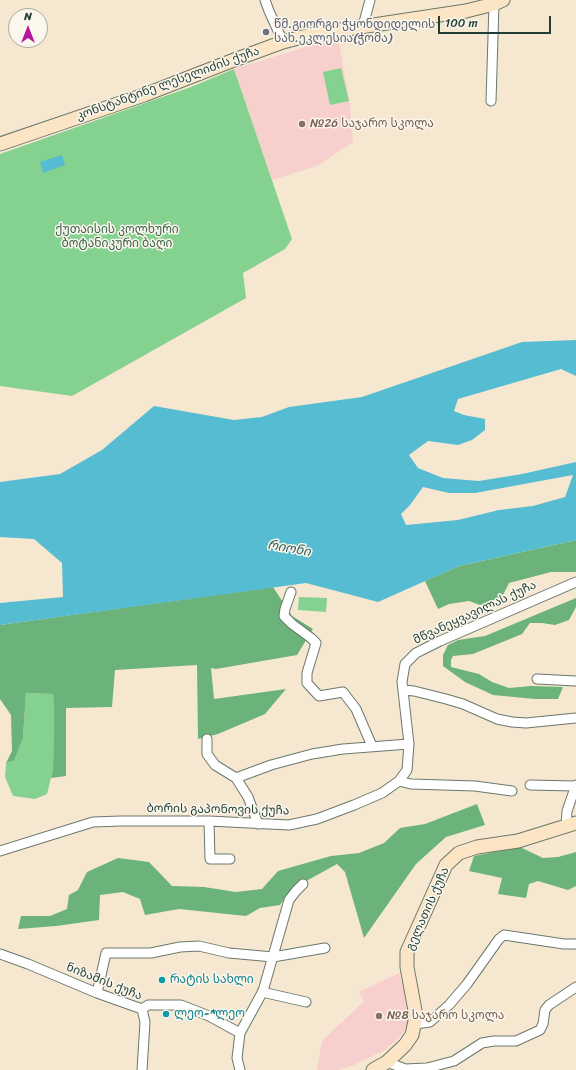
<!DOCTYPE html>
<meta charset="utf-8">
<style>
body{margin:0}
#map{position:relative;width:576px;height:1070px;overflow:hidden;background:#f6e7d1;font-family:Sriracha,sans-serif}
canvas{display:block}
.north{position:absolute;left:8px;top:8px;width:40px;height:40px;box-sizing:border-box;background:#fbf7ec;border:1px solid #a3ada2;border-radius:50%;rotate:0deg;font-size:11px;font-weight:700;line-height:16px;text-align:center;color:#1f3d34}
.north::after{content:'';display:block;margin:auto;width:14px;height:18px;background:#b5179e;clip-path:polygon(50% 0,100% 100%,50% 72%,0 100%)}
.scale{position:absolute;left:438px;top:16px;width:113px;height:18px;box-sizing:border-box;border:2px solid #1f3d34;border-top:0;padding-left:5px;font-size:12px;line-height:14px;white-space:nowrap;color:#1f3d34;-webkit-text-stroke:3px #fbf7ec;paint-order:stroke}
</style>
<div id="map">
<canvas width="576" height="1070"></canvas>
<div class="north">N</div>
<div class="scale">100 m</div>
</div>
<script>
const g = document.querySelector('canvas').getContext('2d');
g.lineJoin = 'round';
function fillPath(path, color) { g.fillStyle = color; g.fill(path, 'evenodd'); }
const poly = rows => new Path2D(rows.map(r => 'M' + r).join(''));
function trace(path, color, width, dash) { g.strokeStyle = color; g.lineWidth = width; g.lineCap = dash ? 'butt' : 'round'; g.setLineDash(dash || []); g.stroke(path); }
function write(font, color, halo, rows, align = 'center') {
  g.font = font + ' Sriracha,"Noto Sans Georgian",sans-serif'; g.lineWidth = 3; g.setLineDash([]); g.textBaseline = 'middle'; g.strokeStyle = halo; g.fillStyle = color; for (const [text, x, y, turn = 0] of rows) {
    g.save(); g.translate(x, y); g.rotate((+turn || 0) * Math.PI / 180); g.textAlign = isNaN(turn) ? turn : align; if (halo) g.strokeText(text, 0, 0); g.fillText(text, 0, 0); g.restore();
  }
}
const built = poly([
 [338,37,350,105,353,142,317,166,272,180,234,69],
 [399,973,410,1009,410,1022,401,1036,385,1050,354,1065,339,1070,317,1070,322,1041,364,1001,359,992]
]);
const green = poly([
 [341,68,349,101,330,105,323,72],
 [234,69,292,239,285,249,243,273,246,298,72,396,0,386,0,154,191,87],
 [299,597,327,598,326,612,298,610],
 [26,693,53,694,54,716,53,770,47,794,35,799,13,796,5,777,6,763,14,761,23,738]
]);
const forest = poly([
 [576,540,576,572,551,572,509,583,502,597,480,605,469,601,449,604,438,609,425,581,459,566],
 [273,587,292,616,313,629,297,655,216,669,211,668,214,699,286,689,265,714,218,734,198,739,197,665,115,670,112,707,66,708,66,776,51,778,53,770,54,716,53,694,26,693,23,738,14,761,6,763,12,751,11,715,0,699,0,625],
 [576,598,576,607,569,620,555,625,542,623,530,623,522,634,473,654,453,656,451,660,451,667,479,674,492,682,509,688,531,686,563,687,558,699,535,699,493,695,465,682,443,666,443,655,448,645,458,640,485,636],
 [477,804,485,825,446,837,416,864,364,938,345,872,337,864,310,879,293,887,280,905,260,908,246,916,179,909,145,915,140,899,123,892,100,895,99,920,56,926,18,929,21,916,50,916,67,909,69,895,78,890,87,872,118,858,149,862,172,886,204,887,236,892,262,889,278,871,331,856,359,853,384,843,400,828,425,824],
 [520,847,543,858,558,857,576,852,576,886,568,890,538,881,529,884,526,898,498,894,502,878,469,871,474,856]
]);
const water = poly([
 [62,155,65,165,43,173,40,162],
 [576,340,576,376,561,369,458,399,454,411,464,415,485,419,485,430,472,440,458,445,428,441,409,455,418,468,443,478,479,481,522,474,576,462,576,540,459,566,378,602,306,583,0,625,0,603,63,597,62,563,34,539,0,537,0,482,60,474,102,450,154,406,234,420,262,417,289,407,362,397,522,342],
 [573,475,565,497,533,506,499,510,458,520,406,525,401,514,410,505,423,487,449,493,475,493]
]);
const street = poly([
 [265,0,269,11,283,42],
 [363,26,370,0],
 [491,101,494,4],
 [291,592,285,609,284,616,292,624,311,638,316,643,307,673,307,683,319,696,343,692,356,709,372,746],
 [537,679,576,681],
 [404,690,414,691,446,699,463,704,497,719,512,722,526,723,576,718],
 [207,739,207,754,215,765,236,778,248,797,258,824],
 [236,778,271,765,312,754,343,749,409,744],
 [399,781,411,784,475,786,512,791],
 [530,785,575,786],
 [209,821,210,859,230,859],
 [566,826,567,811,576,785],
 [0,851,93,822,121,821,209,821,289,825,317,819,354,805,382,793,399,781,407,770,409,744,402,682,405,664,416,653,440,641,576,582],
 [0,954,28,964,97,993,142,1009,145,1022,142,1070],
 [262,992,306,1002],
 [97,993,106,953,151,953,180,947,199,946,229,953,273,957,325,948],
 [142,1009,148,1005,181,1005,209,1016,240,1033],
 [415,1024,430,1022,449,1005,467,984,499,939,504,935,564,944,576,944],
 [387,1062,405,1069,427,1068,454,1061,482,1043,494,1041,516,1041,540,1030,543,1024,545,1010,549,1005,576,987],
 [240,1070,237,1058,240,1033,263,991,289,900,296,891,303,884]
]);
const secondary = poly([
 [0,144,144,95,234,60,283,42,314,34,466,11,494,4,503,0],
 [373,1070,387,1062,405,1045,412,1035,416,1016,407,967,407,952,446,865,459,853,477,847,518,841,576,823]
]);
const markers = [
 [266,32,4,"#6b7280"],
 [302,124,4,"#8d6e63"],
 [162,980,4,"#0f9aa8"],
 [166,1014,4,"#0f9aa8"],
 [379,1016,4,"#8d6e63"]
];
const worshipNames = [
 ["წმ.გიორგი ჭყონდიდელის",274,25],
 ["სახ.ეკლესია(ჭომა)",274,39]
];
const streetNames = [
 ["კონსტანტინე ლესელიძის ქუჩა",168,84,-20],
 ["მწვანეყვავილას ქუჩა",475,613,-25],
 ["ბორის გაპონოვის ქუჩა",218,810,1],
 ["გელათის ქუჩა",428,909,-66],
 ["ნიზამის ქუჩა",104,982,22]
];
const educationNames = [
 ["№26 საჯარო სკოლა",310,124],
 ["№8 საჯარო სკოლა",387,1016]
];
const parkNames = [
 ["ქუთაისის კოლხური",117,230],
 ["ბოტანიკური ბაღი",117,244]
];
const cultureNames = [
 ["რატის სახლი",170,980],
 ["ლეო-*ლეო",174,1014]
];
const waterNames = [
 ["რიონი",289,549,10]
];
fillPath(built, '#f7d0ce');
fillPath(green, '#84d190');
fillPath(forest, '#6bb37a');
fillPath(water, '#55bcd2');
trace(street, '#6a786b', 11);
trace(secondary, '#6a786b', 15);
trace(street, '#fff', 9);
trace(secondary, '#fce5c4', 13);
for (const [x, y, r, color] of markers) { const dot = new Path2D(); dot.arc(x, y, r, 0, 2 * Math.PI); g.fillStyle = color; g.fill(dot); trace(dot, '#fbf7ec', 1.5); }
write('12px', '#5b616d', '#fbf7ec', worshipNames, 'left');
write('12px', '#1f3d34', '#fbf7ec', streetNames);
write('12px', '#785e54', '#fbf7ec', educationNames, 'left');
write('12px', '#38624b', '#fbf7ec', parkNames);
write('12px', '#0d838f', '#fbf7ec', cultureNames, 'left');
write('italic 13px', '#2c5d5c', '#fbf7ec', waterNames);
</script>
